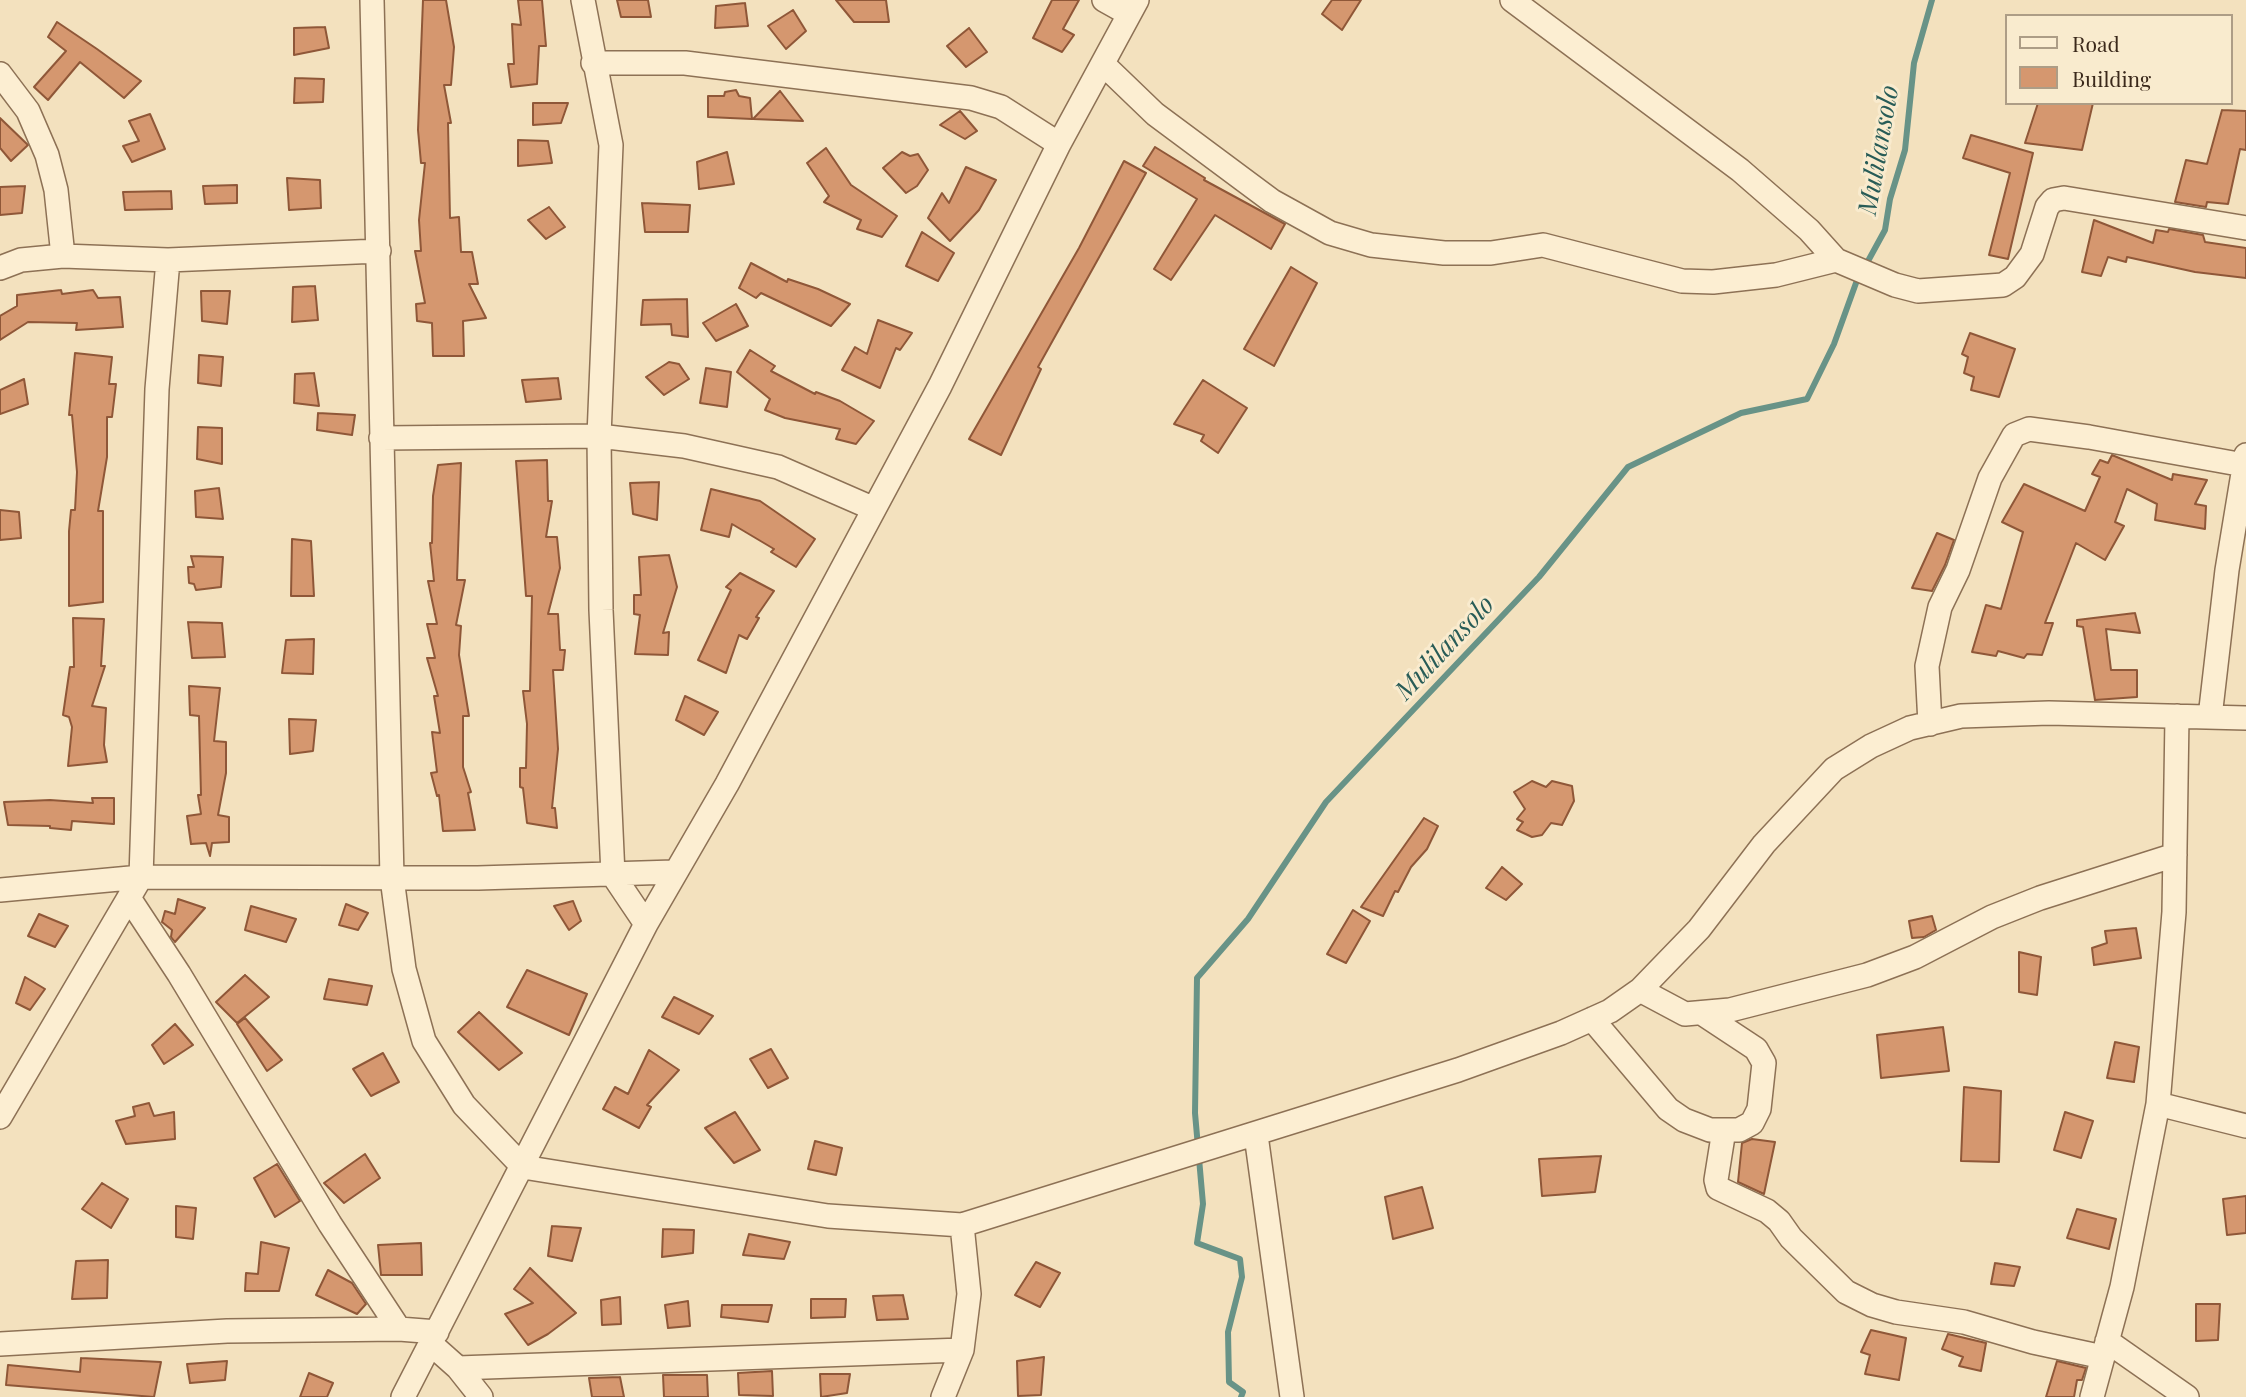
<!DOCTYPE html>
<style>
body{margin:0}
#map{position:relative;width:2246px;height:1397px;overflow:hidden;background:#f3e1be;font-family:"Playfair Display",serif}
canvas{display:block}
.legend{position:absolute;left:2005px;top:14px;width:228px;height:91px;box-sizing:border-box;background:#f9ebce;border:2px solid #ad9d86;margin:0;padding:9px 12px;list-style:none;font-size:21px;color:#3b291b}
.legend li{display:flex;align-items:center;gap:14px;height:35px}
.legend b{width:35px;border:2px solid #ad9d86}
</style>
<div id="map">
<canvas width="2246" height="1397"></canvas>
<ul class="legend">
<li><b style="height:9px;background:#fceed2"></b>Road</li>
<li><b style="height:19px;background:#d5976f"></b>Building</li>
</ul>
</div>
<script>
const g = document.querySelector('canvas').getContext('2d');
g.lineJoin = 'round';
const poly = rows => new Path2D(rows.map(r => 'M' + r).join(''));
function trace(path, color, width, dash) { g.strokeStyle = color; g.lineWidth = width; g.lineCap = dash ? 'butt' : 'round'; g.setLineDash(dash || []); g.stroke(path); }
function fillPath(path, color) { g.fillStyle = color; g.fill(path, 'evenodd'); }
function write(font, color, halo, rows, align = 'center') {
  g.font = font + ' "Playfair Display",serif'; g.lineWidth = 6; g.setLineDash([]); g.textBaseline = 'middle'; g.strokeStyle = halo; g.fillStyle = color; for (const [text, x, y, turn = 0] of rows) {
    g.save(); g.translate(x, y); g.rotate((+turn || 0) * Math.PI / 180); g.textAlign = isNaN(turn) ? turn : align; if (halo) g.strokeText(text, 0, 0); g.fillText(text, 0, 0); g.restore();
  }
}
const stream = poly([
 [1241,1397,1243,1392,1229,1382,1228,1332,1242,1277,1240,1259,1197,1243,1203,1204,1195,1113,1197,978,1248,919,1326,802,1539,577,1628,467,1741,413,1807,399,1834,344,1856,283,1885,230,1890,199,1905,150,1914,63,1932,0]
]);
const building = poly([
 [423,0,446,0,454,47,451,85,444,85,451,123,448,123,450,218,459,217,461,252,472,252,478,284,469,284,486,318,463,321,464,356,433,356,432,323,417,321,416,304,425,303,415,251,421,251,419,220,425,163,421,163,418,130,423,0],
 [518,0,542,0,546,46,539,46,537,84,511,87,508,64,514,64,512,24,521,25,518,0],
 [617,0,648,0,651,17,621,17,617,0],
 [836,0,886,0,889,22,854,22,836,0],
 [1052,0,1079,0,1063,29,1074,35,1062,52,1033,38,1052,0],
 [1332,0,1361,0,1342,30,1322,14,1332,0],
 [745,3,748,26,715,28,716,6,745,3],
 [793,10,806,31,786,49,768,26,793,10],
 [57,22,97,49,141,81,124,98,80,62,48,100,34,87,66,51,48,37,57,22],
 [325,27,329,48,294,55,294,28,325,27],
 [969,28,987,52,966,67,947,46,969,28],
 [295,78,324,79,323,102,294,103,295,78],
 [736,90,739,96,750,98,752,119,708,117,708,96,724,96,725,92,736,90],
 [780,91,803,121,753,119,780,91],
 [533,103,568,103,561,123,533,125,533,103],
 [2038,103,2093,103,2082,150,2025,143,2038,103],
 [2222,110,2246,111,2246,150,2240,149,2228,204,2207,202,2206,207,2175,202,2186,160,2207,164,2222,110],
 [960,111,977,131,965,139,940,125,960,111],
 [150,114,165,149,132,162,123,146,139,141,129,121,150,114],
 [0,118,28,145,11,161,0,148,0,118],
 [1971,135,2033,153,2008,259,1989,255,2010,173,1963,158,1971,135],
 [518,140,548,141,552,163,518,166,518,140],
 [1155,147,1205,178,1204,180,1285,224,1271,249,1215,215,1171,280,1154,269,1197,199,1143,166,1155,147],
 [826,148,851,185,897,216,882,237,857,229,861,220,824,202,829,196,807,163,826,148],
 [727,152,734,184,699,189,697,162,727,152],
 [902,152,910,156,918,154,928,170,917,186,906,193,883,168,902,152],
 [1124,161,1146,173,1038,367,1041,369,1001,455,969,439,1079,248,1124,161],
 [966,167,996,180,979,210,950,241,928,218,942,193,949,203,966,167],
 [287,178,320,180,321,208,289,210,287,178],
 [237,185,237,203,205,204,203,186,237,185],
 [25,186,22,213,0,215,0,187,25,186],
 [171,191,172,209,125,210,123,192,171,191],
 [642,203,690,205,688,232,645,232,642,203],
 [549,207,565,227,546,239,528,220,549,207],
 [2094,220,2153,243,2156,230,2168,232,2169,229,2203,235,2205,242,2246,248,2246,278,2195,272,2127,257,2126,262,2108,257,2101,276,2082,272,2094,220],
 [922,232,954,253,938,281,906,266,922,232],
 [751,263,787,282,788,279,818,289,850,304,831,326,761,293,756,298,739,288,751,263],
 [1291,267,1317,283,1274,366,1244,349,1291,267],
 [315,286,318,320,292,322,293,287,315,286],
 [61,290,62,294,93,290,98,298,120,297,123,327,76,330,77,323,28,322,0,340,0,316,17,306,17,295,61,290],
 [201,291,230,291,227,324,202,321,201,291],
 [687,299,688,337,672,335,671,324,641,325,643,300,687,299],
 [736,304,748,326,716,341,703,323,736,304],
 [878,320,912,333,900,350,896,348,880,388,842,370,855,347,867,354,878,320],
 [1970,333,2015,349,1999,397,1971,390,1974,377,1964,373,1968,357,1962,354,1970,333],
 [750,350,775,366,771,371,815,394,816,392,840,401,874,421,856,444,836,439,840,429,785,418,765,410,770,399,737,372,750,350],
 [75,353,112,357,109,384,116,384,112,417,107,417,107,457,98,511,103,511,103,602,69,606,69,531,71,510,75,510,77,472,72,415,69,415,75,353],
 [199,355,223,357,221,386,198,383,199,355],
 [669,362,679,364,689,379,664,395,646,377,669,362],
 [706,368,731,372,727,407,700,403,706,368],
 [314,373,319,406,294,403,295,374,314,373],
 [558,378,561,399,526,402,522,380,558,378],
 [24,379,28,404,0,414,0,390,24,379],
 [1203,380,1247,408,1218,453,1201,441,1204,435,1174,424,1203,380],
 [318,413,355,415,352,435,317,430,318,413],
 [198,427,222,428,222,464,197,459,198,427],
 [2112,455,2172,480,2173,474,2207,480,2195,504,2206,506,2205,529,2155,520,2157,504,2127,489,2115,522,2124,526,2105,560,2076,543,2045,623,2053,623,2042,655,2027,654,2024,658,1998,651,1996,656,1972,652,1986,605,2001,609,2023,532,2002,522,2024,484,2085,511,2100,477,2092,474,2100,460,2108,463,2112,455],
 [547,460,548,501,552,501,546,537,557,537,560,568,548,614,558,614,560,650,565,650,563,670,553,670,558,749,552,808,555,808,557,828,527,823,523,788,520,787,520,768,526,768,527,724,523,691,530,691,532,596,526,596,516,461,547,460],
 [461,463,457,580,465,580,456,625,461,626,459,655,469,716,463,716,463,767,471,792,468,793,475,830,443,831,439,795,437,796,431,773,437,772,432,732,440,733,434,696,438,696,427,658,435,658,427,624,437,624,428,581,434,581,430,543,432,543,433,496,438,465,461,463],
 [659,482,657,520,633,514,630,483,659,482],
 [219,488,223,519,196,517,195,491,219,488],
 [711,489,760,501,815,539,796,567,771,552,774,549,732,524,729,537,701,530,711,489],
 [0,510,19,512,21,538,0,540,0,510],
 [1937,533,1954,540,1945,565,1932,591,1912,588,1937,533],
 [292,539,311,541,314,596,291,596,292,539],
 [669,555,677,587,663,633,669,632,668,655,635,654,640,615,634,614,634,595,641,595,639,557,669,555],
 [191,556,223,557,221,587,196,590,194,584,189,583,188,567,194,567,191,556],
 [740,573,774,591,756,617,759,618,747,639,739,635,726,673,698,660,731,590,726,587,740,573],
 [2135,613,2140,633,2106,629,2111,670,2137,670,2137,697,2095,700,2083,627,2077,626,2077,620,2135,613],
 [73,618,104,619,101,666,105,666,92,706,106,708,104,745,107,762,68,766,72,727,69,717,63,715,70,667,74,667,73,618],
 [188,622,222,623,225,657,192,658,188,622],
 [314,639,313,674,282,673,286,640,314,639],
 [189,686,220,688,214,741,226,742,226,773,218,815,229,817,229,842,212,843,210,856,206,843,191,844,187,816,201,814,198,795,201,795,199,716,190,715,189,686],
 [685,696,718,712,704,735,676,720,685,696],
 [289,719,316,720,313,751,290,754,289,719],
 [1532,781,1546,787,1552,781,1572,786,1574,801,1562,825,1551,823,1542,835,1532,837,1517,830,1523,822,1517,819,1525,809,1514,792,1532,781],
 [92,798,114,798,114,824,72,821,71,830,50,828,50,826,8,825,4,802,50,800,93,803,92,798],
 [1424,818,1438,826,1427,849,1411,867,1398,892,1395,891,1383,916,1361,907,1424,818],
 [1502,867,1522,884,1506,900,1486,888,1502,867],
 [178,899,205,908,175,942,171,937,172,930,162,922,165,911,175,914,178,899],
 [573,901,581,921,569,930,554,906,573,901],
 [346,904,368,913,358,930,339,925,346,904],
 [251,906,296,919,286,942,245,930,251,906],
 [1353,910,1370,921,1346,963,1327,954,1353,910],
 [39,914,68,926,55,947,28,936,39,914],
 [1932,916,1936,930,1924,937,1912,938,1909,921,1932,916],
 [2136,928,2141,958,2094,965,2092,948,2107,943,2105,931,2136,928],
 [2019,952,2041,957,2037,995,2019,992,2019,952],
 [527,970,587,994,569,1035,507,1007,527,970],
 [245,975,269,997,237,1023,216,1002,245,975],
 [25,977,45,989,30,1010,16,1003,25,977],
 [329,979,372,986,367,1005,324,999,329,979],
 [674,997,713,1016,699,1034,662,1017,674,997],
 [479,1012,522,1053,499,1070,458,1032,479,1012],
 [245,1018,282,1060,267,1071,237,1024,245,1018],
 [175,1024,193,1045,164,1064,152,1045,175,1024],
 [1943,1027,1949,1071,1881,1078,1877,1035,1943,1027],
 [2115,1042,2139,1047,2134,1082,2107,1078,2115,1042],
 [771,1049,788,1078,768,1088,750,1059,771,1049],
 [649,1050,679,1070,647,1105,651,1107,639,1128,603,1109,615,1087,628,1094,649,1050],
 [383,1053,399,1082,371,1096,353,1069,383,1053],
 [1964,1087,2001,1091,1999,1162,1961,1161,1964,1087],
 [149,1103,154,1116,174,1112,175,1139,126,1144,116,1121,135,1116,133,1107,149,1103],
 [735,1112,760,1150,734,1163,705,1128,735,1112],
 [2065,1112,2093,1121,2081,1158,2054,1150,2065,1112],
 [1752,1139,1775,1142,1764,1194,1738,1182,1742,1143,1752,1139],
 [815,1141,842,1148,836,1175,808,1169,815,1141],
 [365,1154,380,1178,344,1203,324,1183,365,1154],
 [1601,1156,1595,1192,1542,1196,1539,1159,1601,1156],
 [277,1164,300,1201,275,1217,254,1178,277,1164],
 [102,1183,128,1199,111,1228,82,1209,102,1183],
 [1422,1187,1433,1228,1393,1239,1385,1197,1422,1187],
 [2246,1196,2246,1233,2227,1235,2223,1199,2246,1196],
 [176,1206,196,1208,193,1239,176,1237,176,1206],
 [2077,1209,2116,1219,2109,1249,2067,1238,2077,1209],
 [552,1226,581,1228,572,1261,548,1256,552,1226],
 [663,1229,694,1230,693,1253,662,1257,663,1229],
 [749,1234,790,1242,784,1259,743,1255,749,1234],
 [261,1242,289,1248,279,1291,245,1291,246,1273,258,1274,261,1242],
 [421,1243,422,1275,381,1275,378,1245,421,1243],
 [108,1260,107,1298,72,1299,76,1261,108,1260],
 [1036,1262,1060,1273,1040,1307,1015,1295,1036,1262],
 [1995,1263,2020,1267,2014,1286,1991,1284,1995,1263],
 [530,1268,576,1313,548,1334,528,1345,505,1314,533,1303,514,1289,530,1268],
 [328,1270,352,1283,366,1304,357,1314,316,1295,328,1270],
 [903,1295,908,1319,877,1320,873,1296,903,1295],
 [620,1297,621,1324,602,1325,601,1300,620,1297],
 [811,1299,846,1299,845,1317,811,1318,811,1299],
 [688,1301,690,1326,668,1328,665,1305,688,1301],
 [2196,1304,2220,1304,2218,1340,2196,1341,2196,1304],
 [722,1305,772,1305,768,1322,721,1317,722,1305],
 [1871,1330,1906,1338,1899,1380,1865,1374,1870,1355,1861,1352,1871,1330],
 [1948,1334,1986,1343,1981,1371,1959,1366,1963,1357,1942,1349,1948,1334],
 [1044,1357,1041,1395,1018,1396,1017,1361,1044,1357],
 [81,1358,161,1362,154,1397,6,1385,8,1365,80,1372,81,1358],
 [227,1361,225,1380,190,1383,187,1364,227,1361],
 [2057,1361,2086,1368,2082,1380,2077,1380,2074,1397,2046,1397,2057,1361],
 [772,1371,773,1396,739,1395,738,1373,772,1371],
 [309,1373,333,1383,327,1397,300,1397,309,1373],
 [820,1374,850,1374,847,1393,821,1397,820,1374],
 [663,1375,707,1375,708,1397,664,1397,663,1375],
 [620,1377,624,1397,592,1397,589,1378,620,1377]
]);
const street = poly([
 [372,0,392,878,404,969,424,1041,464,1105,523,1167,828,1216,962,1225,1458,1070,1561,1033,1610,1011,1640,990,1699,929,1764,844,1834,769,1871,746,1910,728,1961,716,2049,713,2246,718],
 [583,0,611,145,599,436,601,610,613,875,646,924],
 [1104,0,1129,14],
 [1512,0,1740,170,1809,230,1836,260,1895,285,1918,291,2003,285,2015,277,2032,254,2047,207,2053,200,2064,198,2246,228],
 [593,63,685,63,971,98,1001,107,1059,144],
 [1103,64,1155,114,1272,201,1330,233,1371,245,1444,253,1491,253,1543,245,1682,281,1713,282,1776,275,1836,260],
 [0,74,28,111,47,155,56,190,63,256],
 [0,268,21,260,63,256,168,260,379,251],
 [381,438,599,436,684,446,778,467,872,508],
 [2210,717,2227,570,2246,455],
 [1930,724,1927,666,1940,607,1958,570,1990,478,2014,435,2029,429,2089,437,2244,465],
 [0,890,141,877,478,878,674,872],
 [129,898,179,974,330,1224,399,1329],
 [1640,990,1685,1014,1730,1010,1867,975,1915,957,1992,917,2040,898,2175,855],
 [1592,1019,1668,1109,1684,1120,1710,1130,1739,1130,1752,1123,1759,1109,1764,1063,1756,1049,1703,1014],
 [2158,1104,2246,1126],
 [0,1117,141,877,157,389,168,260],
 [1724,1130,1716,1180,1718,1188,1767,1211,1779,1221,1791,1238,1846,1292,1872,1305,1896,1312,1964,1322,2033,1342,2103,1357],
 [1256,1135,1292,1397],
 [2107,1341,2187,1397],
 [0,1344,227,1331,399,1329,437,1332],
 [431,1344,458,1368,962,1350],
 [458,1368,481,1397],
 [403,1397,646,924,727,784,940,386,1059,144,1137,0],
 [943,1397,962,1350,969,1294,962,1225],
 [2092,1397,2122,1287,2158,1104,2174,912,2177,716]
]);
const waterNames = [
 ["Mulilansolo",1879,150,-80],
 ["Mulilansolo",1445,648,-47]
];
trace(stream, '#689387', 6);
fillPath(building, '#d5976f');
trace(building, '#8f5738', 2);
trace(street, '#8d7155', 26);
trace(street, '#fceed2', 23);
write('italic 26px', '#285c57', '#f9ebce', waterNames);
</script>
